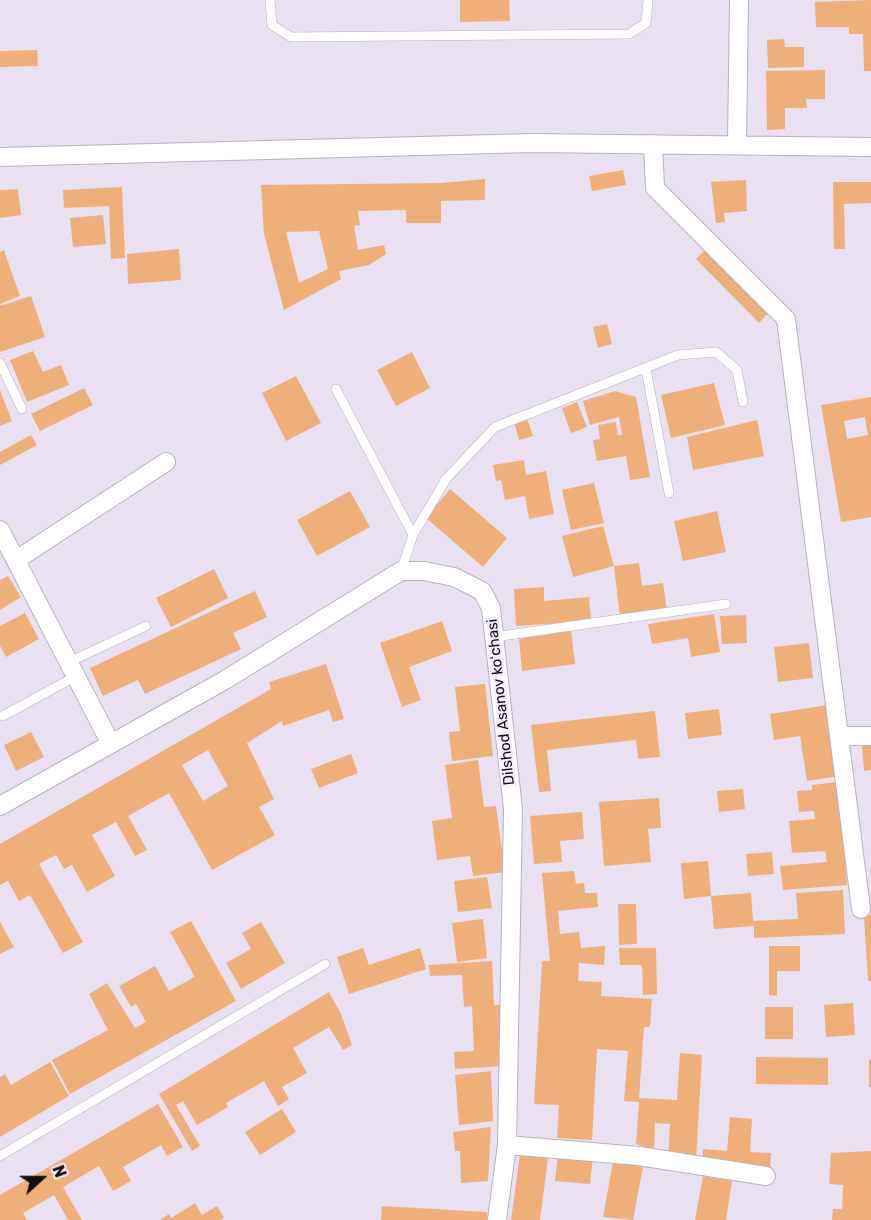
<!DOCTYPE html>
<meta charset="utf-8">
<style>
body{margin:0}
#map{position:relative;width:871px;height:1220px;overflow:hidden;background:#e9e1f1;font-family:Rubik,sans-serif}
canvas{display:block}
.north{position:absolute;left:12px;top:1148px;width:60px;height:60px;-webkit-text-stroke:4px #f6effe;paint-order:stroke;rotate:69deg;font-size:16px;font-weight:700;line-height:24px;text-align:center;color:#120f14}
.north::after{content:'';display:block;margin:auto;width:21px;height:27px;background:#120f14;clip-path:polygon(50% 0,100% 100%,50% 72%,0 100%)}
</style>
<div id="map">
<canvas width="871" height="1220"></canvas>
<div class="north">N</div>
</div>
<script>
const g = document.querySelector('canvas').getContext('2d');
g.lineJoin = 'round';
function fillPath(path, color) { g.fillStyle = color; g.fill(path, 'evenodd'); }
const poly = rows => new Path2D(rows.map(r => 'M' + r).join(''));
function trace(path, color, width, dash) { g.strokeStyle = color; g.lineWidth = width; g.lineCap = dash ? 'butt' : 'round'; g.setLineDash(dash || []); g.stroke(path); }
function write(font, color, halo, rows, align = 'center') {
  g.font = font + ' Rubik,sans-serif'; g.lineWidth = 5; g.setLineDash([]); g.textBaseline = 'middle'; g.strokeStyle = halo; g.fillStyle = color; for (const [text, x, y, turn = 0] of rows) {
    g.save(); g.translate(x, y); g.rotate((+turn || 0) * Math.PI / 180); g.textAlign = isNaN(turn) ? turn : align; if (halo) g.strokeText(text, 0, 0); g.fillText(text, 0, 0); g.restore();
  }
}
const building = poly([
 [460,0,509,0,510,21,460,22],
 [871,0,871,71,864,71,863,34,849,34,849,27,816,27,815,2],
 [784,39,785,47,804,47,804,67,768,68,767,40],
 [37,50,38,66,0,67,0,51],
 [825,70,825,99,806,99,807,108,785,108,785,129,767,130,766,71],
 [623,170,626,185,592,191,589,176],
 [485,179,485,200,441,201,441,223,406,223,406,210,358,211,360,225,354,226,358,250,384,245,386,254,369,265,339,271,341,279,284,310,264,234,261,185,441,183],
 [319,231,328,269,299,283,286,232],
 [746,180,747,211,724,213,725,222,716,223,711,182],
 [833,182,871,182,871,203,844,204,845,249,834,249],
 [122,187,125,258,111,259,109,206,64,208,63,190],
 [18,189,21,215,0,218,0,190],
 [103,215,106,244,73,247,70,218],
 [710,245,772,309,759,323,696,259],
 [179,249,181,280,128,284,127,254],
 [4,250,20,296,0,304,0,252],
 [31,296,45,337,0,352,0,306],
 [607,324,612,344,598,348,593,327],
 [33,351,43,372,61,365,69,385,27,402,10,360],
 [412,352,430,388,396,406,377,370],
 [296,376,321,423,286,441,262,393],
 [714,383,725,425,671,438,661,395],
 [84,388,93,405,40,431,31,414],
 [0,390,12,421,0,426],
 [615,391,636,397,650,477,630,480,626,456,597,461,593,440,600,439,598,425,616,422,618,435,622,435,619,417,590,425,583,401],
 [871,397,871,517,841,522,821,405],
 [865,417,868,435,847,439,844,421],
 [577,402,587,427,571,433,562,408],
 [527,418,533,436,519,440,514,422],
 [757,420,764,456,693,470,687,437],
 [31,435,37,445,0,465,0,452],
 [524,460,526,475,546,471,554,514,529,519,525,496,505,500,501,480,496,481,493,465],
 [594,483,604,523,571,530,562,490],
 [450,489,507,538,483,567,426,518],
 [350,491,370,527,317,556,297,520],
 [717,511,726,552,683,561,674,521],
 [603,526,614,566,573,577,562,536],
 [639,563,642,586,663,583,667,611,620,617,614,566],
 [214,569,228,598,171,627,156,598],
 [8,576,21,597,0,610,0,580],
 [544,587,544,601,589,597,591,621,516,626,514,589],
 [255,591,267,617,233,633,241,649,145,694,138,680,103,696,90,668],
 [25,613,39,639,6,657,0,646,0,626],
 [714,614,720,652,691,657,688,638,652,644,648,624],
 [746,615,747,643,722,644,720,616],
 [442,621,452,651,409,667,421,700,402,707,380,643],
 [571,630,575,664,522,671,519,639],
 [809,643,813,678,778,682,774,647],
 [326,664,344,719,333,722,329,710,283,726,282,721,247,743,274,799,259,807,275,835,212,870,169,793,128,816,147,850,135,856,116,822,92,835,115,876,87,892,72,865,64,869,56,855,39,864,83,942,63,953,30,895,19,901,8,881,0,885,0,844,271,689,269,682],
 [208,750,228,786,203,801,182,765],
 [485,684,493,756,452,761,449,732,460,731,455,687],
 [828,705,839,776,807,781,800,736,774,740,770,714],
 [719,709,722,735,688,739,685,713],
 [655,711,660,757,638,759,636,740,547,750,551,791,539,792,531,725],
 [31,732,44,757,16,771,4,745],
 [862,745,871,745,871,770,864,771],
 [351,754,358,773,319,788,311,769],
 [478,760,484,807,496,806,505,872,473,876,470,856,437,860,432,821,452,818,445,765],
 [838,782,847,885,783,890,780,866,827,862,825,851,792,853,789,821,815,819,814,811,799,812,797,791,812,790,812,785],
 [743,789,745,809,719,812,717,791],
 [659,798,661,828,648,829,651,862,604,866,599,802],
 [582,812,584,839,560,841,562,862,534,864,530,816],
 [772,852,774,874,748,876,746,854],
 [708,861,711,896,751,893,753,921,798,919,796,893,843,890,845,934,754,938,754,926,714,929,711,896,684,899,681,863],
 [574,871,576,884,584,883,585,893,597,893,598,907,558,911,560,934,579,932,581,948,605,946,604,965,579,963,578,981,602,982,601,996,652,999,650,1027,644,1027,639,1098,677,1100,680,1053,702,1055,696,1160,668,1158,670,1124,655,1123,654,1150,636,1144,639,1102,624,1101,628,1051,597,1049,592,1140,557,1138,559,1105,534,1104,542,961,550,961,542,873],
 [487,877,492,908,458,912,454,881],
 [618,904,636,904,637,944,619,945],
 [871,915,871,981,868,981,864,916],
 [483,919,487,958,457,962,452,923],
 [191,921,236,1001,70,1094,52,1060,108,1030,89,994,107,983,135,1028,146,1022,136,1004,131,1007,119,986,155,966,169,991,195,977,170,932],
 [0,922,14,947,0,954],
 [261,922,285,963,241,989,226,963,251,949,242,933],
 [769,946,800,946,800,971,777,971,777,996,769,995],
 [363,948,369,965,420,948,426,969,349,994,337,957],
 [619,948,656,948,657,994,643,995,642,965,620,965],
 [492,961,494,1005,500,1005,504,1066,455,1069,454,1052,474,1051,472,1006,464,1007,462,975,430,976,429,965],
 [329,992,341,1014,352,1045,343,1050,329,1027,293,1048,307,1073,282,1087,289,1099,278,1106,264,1081,226,1103,228,1107,197,1125,183,1101,176,1105,200,1146,192,1151,159,1094],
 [853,1003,855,1035,826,1037,824,1005],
 [765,1007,793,1007,793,1039,765,1039],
 [756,1057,828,1058,828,1085,756,1084],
 [869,1060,871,1060,871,1087,869,1087],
 [50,1062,69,1096,0,1137,0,1077,5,1074,11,1085],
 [491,1071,493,1121,459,1125,455,1075],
 [158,1104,183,1147,167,1156,161,1145,123,1167,131,1181,113,1191,99,1166,63,1187,82,1220,68,1220,54,1195,23,1213,27,1220,0,1220,0,1195],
 [282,1109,296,1132,260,1155,245,1132],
 [730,1117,752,1119,750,1152,771,1153,770,1170,702,1165,703,1149,727,1151],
 [491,1127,488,1181,461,1183,460,1151,455,1151,453,1132],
 [871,1151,871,1220,832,1220,833,1209,842,1209,843,1185,829,1184,831,1153],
 [558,1153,593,1157,590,1184,555,1181],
 [520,1154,548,1158,540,1220,511,1220],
 [613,1162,643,1167,633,1220,603,1217],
 [703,1176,732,1181,726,1220,695,1220],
 [195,1203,202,1215,217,1206,224,1218,220,1220,160,1220,169,1214,171,1218],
 [382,1206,487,1212,487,1220,381,1220]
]);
const lane = poly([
 [270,0,272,25,291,37,629,34,646,23,648,0],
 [0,363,22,409],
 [646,369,669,493],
 [336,389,413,535],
 [401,571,413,535,446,479,495,427,678,355,716,352,737,370,743,402],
 [494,637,726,604],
 [69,662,146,626],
 [3,716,76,676],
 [0,1156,325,964]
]);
const street = poly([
 [653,144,655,188,786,319,861,909],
 [737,145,739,0],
 [0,157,532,143,871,147],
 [0,530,111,744],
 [16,560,166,462],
 [841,736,871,736],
 [0,806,225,680,401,571,424,571,454,577,482,591,491,608,513,809,507,1145,497,1220],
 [507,1145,639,1156,766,1176]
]);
const streetNames = [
 ["Dilshod Asanov koʻchasi",501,702,-96]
];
fillPath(building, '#efaf7a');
trace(lane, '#b6afbd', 10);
trace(street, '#b6afbd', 20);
trace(lane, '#fff', 9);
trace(street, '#fff', 18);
write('15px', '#120f14', '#f6effe', streetNames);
</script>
